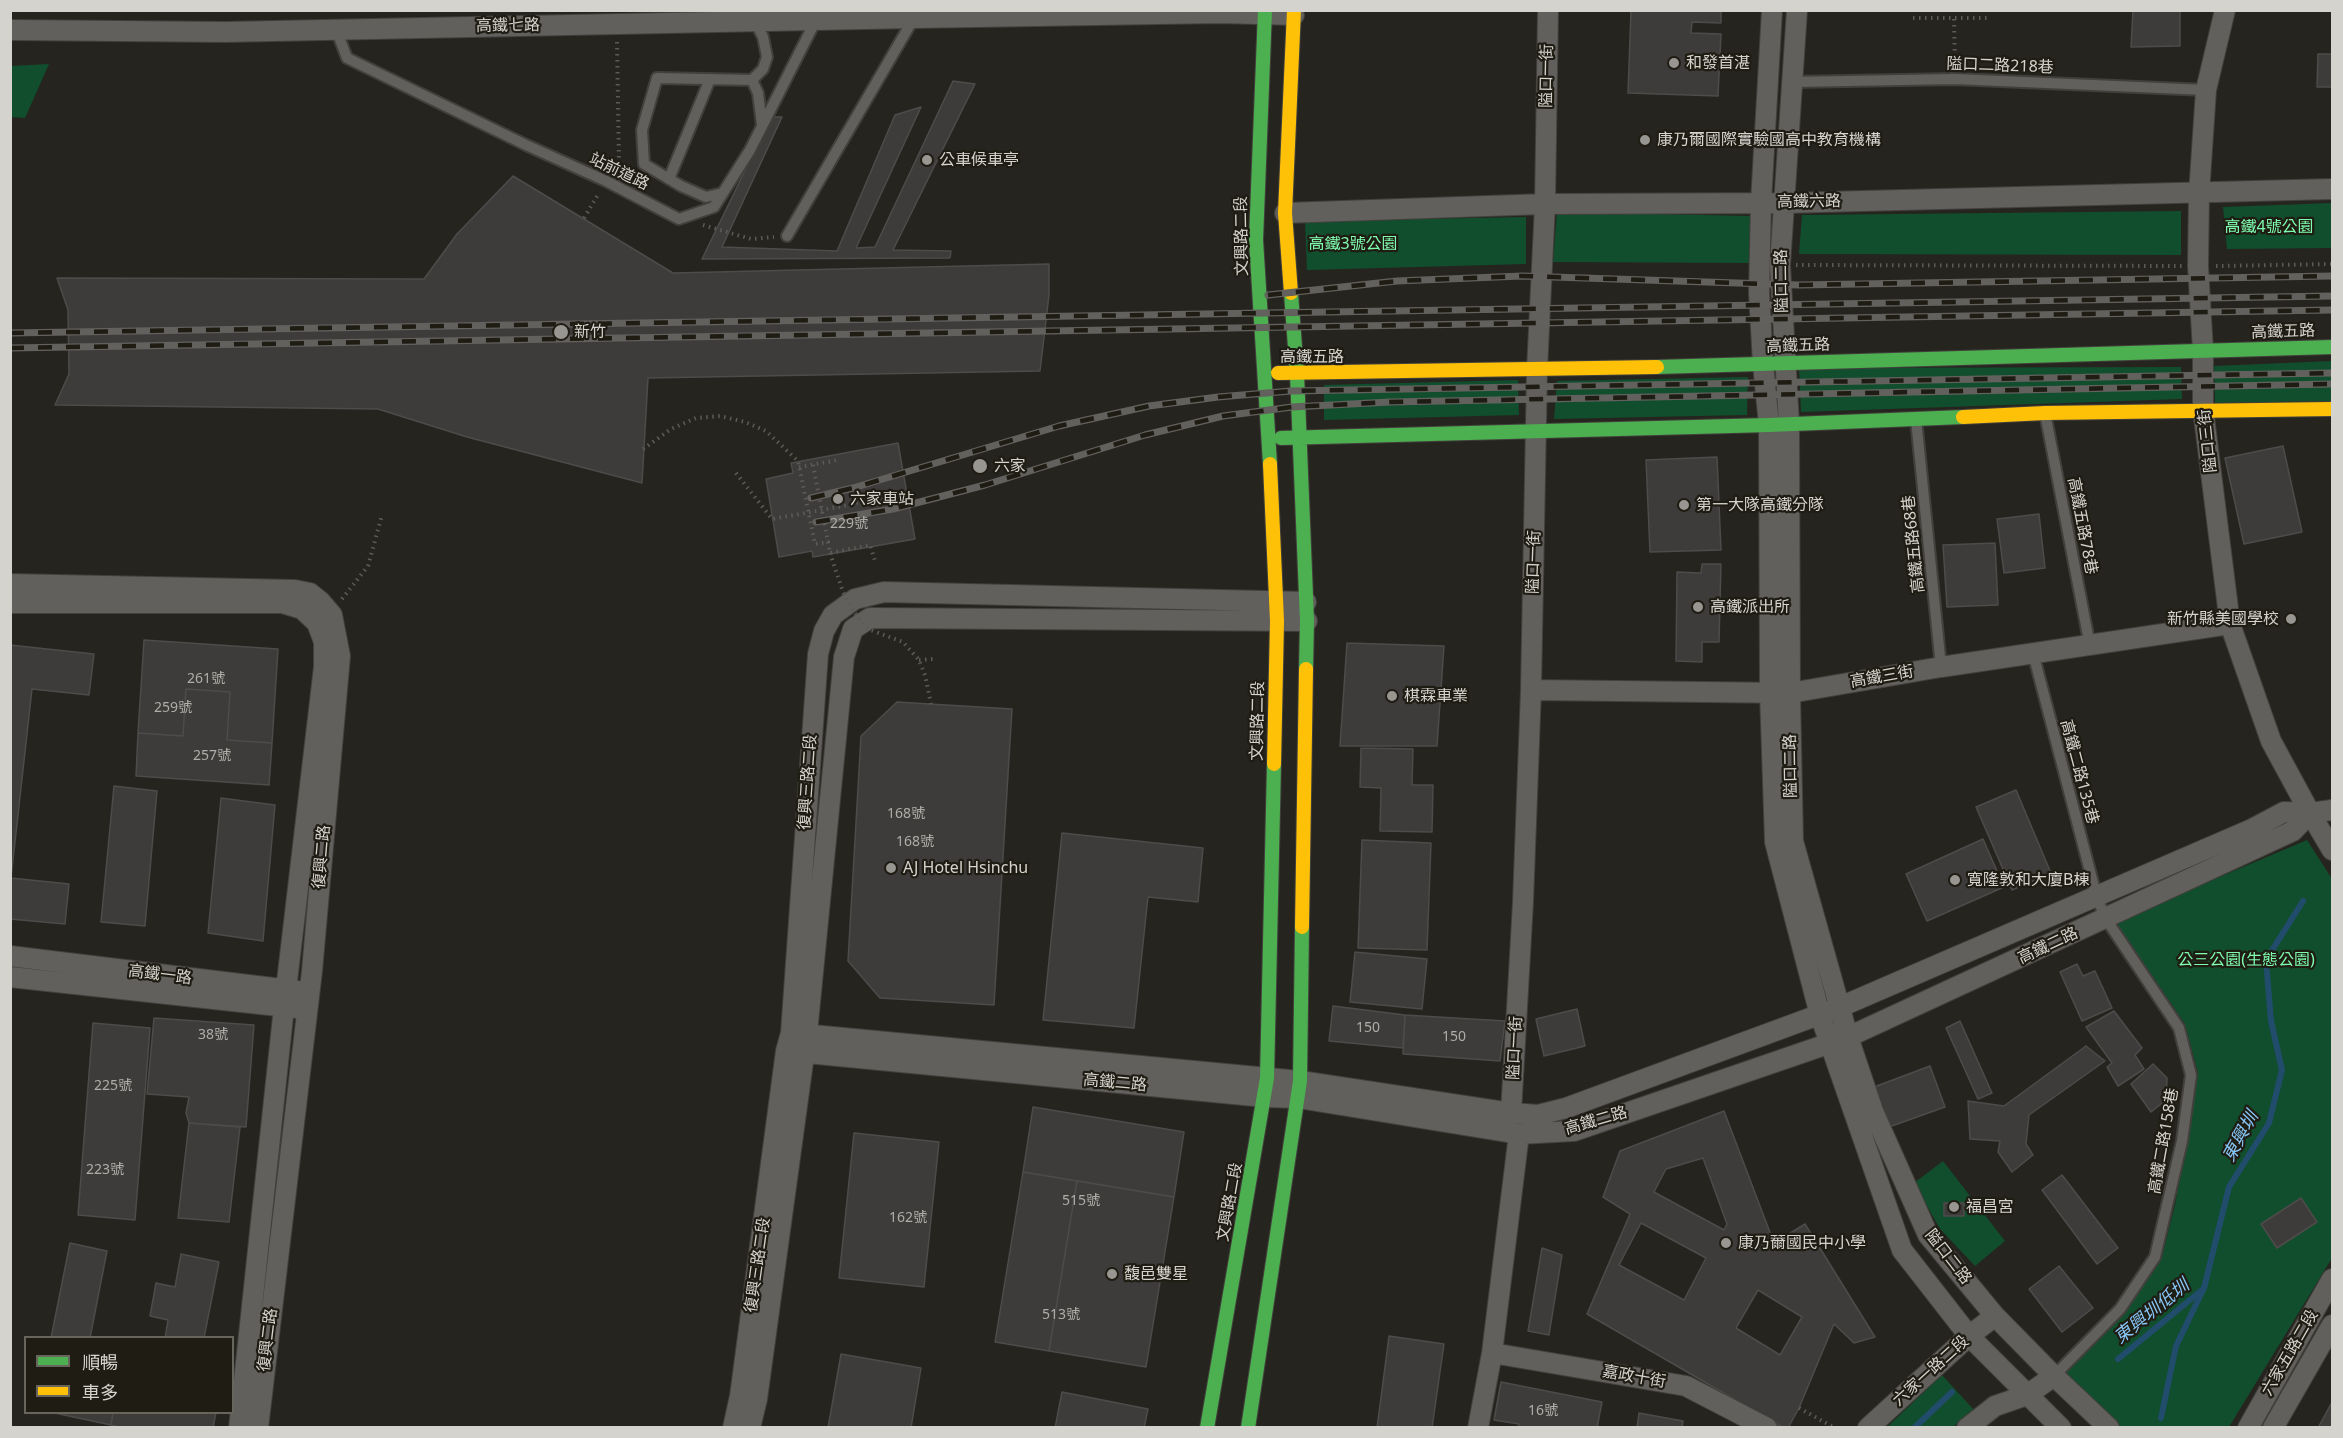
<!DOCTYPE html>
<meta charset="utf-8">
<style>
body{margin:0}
#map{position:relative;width:2343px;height:1438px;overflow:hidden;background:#26241f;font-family:"Noto Sans","Noto Sans TC",sans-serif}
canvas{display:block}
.frame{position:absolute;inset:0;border:12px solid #d5d3cd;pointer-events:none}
.legend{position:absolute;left:24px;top:1336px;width:210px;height:78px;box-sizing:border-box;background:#1f1c13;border:2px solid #68655d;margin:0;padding:8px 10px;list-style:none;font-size:18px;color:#d5d3cd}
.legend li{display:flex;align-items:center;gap:12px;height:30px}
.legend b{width:30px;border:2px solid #68655d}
</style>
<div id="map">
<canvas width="2343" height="1438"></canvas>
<div class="frame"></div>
<ul class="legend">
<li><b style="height:8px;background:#4caf50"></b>順暢</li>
<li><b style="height:8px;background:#ffc107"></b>車多</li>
</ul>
</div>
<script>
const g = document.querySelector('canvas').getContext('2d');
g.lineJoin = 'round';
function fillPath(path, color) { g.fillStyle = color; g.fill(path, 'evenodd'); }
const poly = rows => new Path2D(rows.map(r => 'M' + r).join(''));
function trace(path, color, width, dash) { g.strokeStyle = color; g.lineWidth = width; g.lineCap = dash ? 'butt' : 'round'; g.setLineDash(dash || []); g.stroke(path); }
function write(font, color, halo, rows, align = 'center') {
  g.font = font + ' "Noto Sans","Noto Sans TC",sans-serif'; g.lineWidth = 4.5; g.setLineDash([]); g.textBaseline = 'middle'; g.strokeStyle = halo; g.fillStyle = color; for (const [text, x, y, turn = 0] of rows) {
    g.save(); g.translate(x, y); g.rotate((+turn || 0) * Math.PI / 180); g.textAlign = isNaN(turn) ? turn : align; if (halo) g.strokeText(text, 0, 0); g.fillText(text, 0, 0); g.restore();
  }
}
const green = poly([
 [49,64,25,118,11,117,11,66],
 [2332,203,2332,248,2227,249,2223,207],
 [2181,211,2181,255,1799,254,1802,215],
 [1557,212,1751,216,1749,263,1553,262],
 [1526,217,1526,264,1307,270,1305,221],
 [2332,361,2332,401,2215,403,2214,366],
 [2181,367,2182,399,1801,412,1799,368],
 [1748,377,1747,415,1554,419,1557,381],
 [1518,380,1519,415,1324,420,1324,385],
 [2307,840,2332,879,2332,1258,2229,1427,2119,1427,2063,1374,2124,1313,2161,1260,2175,1205,2198,1073,2185,1024,2115,921],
 [1943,1161,2005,1241,1975,1266,1940,1229,1914,1183],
 [1942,1375,1974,1410,1953,1427,1886,1428]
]);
const stream = poly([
 [2118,1359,2202,1290],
 [2161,1418,2176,1346,2204,1288,2229,1187,2269,1123,2282,1070,2271,1021,2266,960,2303,901],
 [1914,1428,1952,1392]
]);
const building = poly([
 [1631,10,1721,10,1721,23,1692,22,1691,33,1721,34,1718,96,1628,93,1631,10],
 [2133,10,2180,10,2180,46,2131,47,2133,10],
 [2318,54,2332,54,2332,87,2317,87,2318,54],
 [953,81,975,84,893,250,951,251,950,258,702,259,771,117,782,117,722,247,837,251,895,115,921,107,856,248,875,247,953,81],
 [513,176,673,273,1049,264,1049,295,1040,371,648,378,642,483,467,437,378,409,55,405,69,374,68,310,57,278,424,279,457,234,513,176],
 [898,443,915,539,813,557,812,551,779,557,766,479,793,473,791,463,898,443],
 [2283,446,2302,532,2244,544,2225,458,2283,446],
 [1717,457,1721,550,1650,552,1646,460,1717,457],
 [2039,514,2045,568,2004,573,1997,519,2039,514],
 [1995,543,1998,605,1947,607,1943,545,1995,543],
 [1702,564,1721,564,1719,642,1702,642,1702,662,1676,661,1677,572,1701,573,1702,564],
 [144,640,278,649,272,743,227,740,230,692,186,689,183,736,138,733,144,640],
 [1347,643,1444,646,1437,746,1340,746,1347,643],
 [10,645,94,654,89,695,32,689,11,878,69,884,65,924,10,919,10,645],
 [186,689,230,692,227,740,272,743,269,785,136,776,138,733,183,736,186,689],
 [897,702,1012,709,994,1005,880,998,848,961,861,736,897,702],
 [1361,748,1413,749,1412,785,1433,785,1432,832,1380,831,1381,788,1360,787,1361,748],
 [114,786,157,791,145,926,101,922,114,786],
 [2016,790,2051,873,2012,890,1976,807,2016,790],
 [221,798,275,805,263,941,208,933,221,798],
 [1062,833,1203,848,1198,902,1148,897,1134,1028,1043,1020,1062,833],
 [1983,839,2004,887,1927,921,1906,874,1983,839],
 [1362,840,1431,843,1427,950,1358,948,1362,840],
 [1355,952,1427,959,1422,1009,1350,1002,1355,952],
 [2077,964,2083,976,2095,971,2112,1008,2082,1021,2060,972,2077,964],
 [1333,1006,1405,1015,1403,1048,1329,1041,1333,1006],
 [1577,1009,1585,1046,1544,1056,1536,1019,1577,1009],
 [2114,1011,2142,1048,2135,1055,2144,1069,2118,1086,2107,1067,2112,1063,2086,1027,2114,1011],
 [1405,1015,1505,1021,1500,1061,1403,1054,1405,1015],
 [154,1018,254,1025,246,1127,189,1123,186,1113,189,1097,147,1094,154,1018],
 [1960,1021,1992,1093,1978,1099,1946,1028,1960,1021],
 [93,1023,150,1028,135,1220,78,1215,93,1023],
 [2086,1046,2105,1061,2029,1115,2026,1144,2033,1155,2012,1172,1998,1152,2000,1141,1970,1139,1968,1101,2004,1106,2086,1046],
 [2153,1064,2167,1078,2166,1100,2151,1112,2131,1084,2153,1064],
 [1930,1066,1945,1107,1889,1127,1874,1087,1930,1066],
 [1033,1107,1184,1132,1174,1197,1023,1172,1033,1107],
 [1724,1111,1774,1243,1805,1224,1875,1337,1854,1343,1834,1324,1799,1408,1788,1428,1784,1428,1587,1314,1630,1214,1603,1197,1620,1151,1724,1111],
 [1703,1158,1727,1224,1724,1230,1654,1192,1666,1169,1703,1158],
 [1641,1223,1706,1258,1684,1300,1619,1265,1641,1223],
 [1758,1290,1802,1317,1780,1355,1736,1328,1758,1290],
 [189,1123,240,1127,229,1222,178,1218,189,1123],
 [854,1133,939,1142,924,1287,839,1278,854,1133],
 [1023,1172,1077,1181,1049,1351,995,1342,1023,1172],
 [2062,1175,2118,1248,2097,1264,2042,1190,2062,1175],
 [1077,1181,1174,1197,1146,1367,1049,1351,1077,1181],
 [2301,1198,2317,1222,2277,1248,2261,1224,2301,1198],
 [1944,1203,1964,1203,1964,1216,1944,1216,1944,1203],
 [70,1243,107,1251,90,1338,51,1338,70,1243],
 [1542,1248,1562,1255,1549,1335,1528,1331,1542,1248],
 [181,1254,219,1262,204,1338,165,1338,168,1320,150,1316,156,1283,175,1287,181,1254],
 [2059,1266,2093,1308,2062,1332,2029,1289,2059,1266],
 [1389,1336,1444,1344,1432,1428,1377,1428,1389,1336],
 [841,1354,921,1368,911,1428,828,1428,841,1354],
 [1501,1382,1602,1402,1597,1428,1518,1428,1519,1424,1494,1420,1501,1382],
 [1062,1392,1148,1409,1144,1428,1055,1428,1062,1392],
 [2332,1402,2332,1428,2322,1428,2319,1426,2332,1402],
 [50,1412,113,1412,111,1425,50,1412],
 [113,1412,216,1412,213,1428,123,1428,111,1425,113,1412],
 [1639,1413,1683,1421,1682,1428,1637,1428,1639,1413]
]);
const path = poly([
 [1913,18,1990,18],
 [1954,19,1955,66],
 [617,42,619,165],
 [584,218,599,193],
 [703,225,751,239,774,237],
 [1796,265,2182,266],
 [2216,266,2332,264],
 [643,449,671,429,696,418,720,416,745,422,766,431,798,461,815,544,828,542,830,553,870,545,876,564],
 [813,465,828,542],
 [799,467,838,460],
 [736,473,772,519,844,506,897,492],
 [342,599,368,566,382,515],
 [919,660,934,659],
 [1799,1408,1835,1428]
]);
const lane = poly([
 [336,29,347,58,526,145,606,181,679,219,714,207,750,150,816,20],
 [752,80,758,93,762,125],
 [1792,82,1955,79,2206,90],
 [669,179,710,79],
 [723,193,706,197,681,186,644,164,642,130,657,78,752,80,763,69,767,57,763,37,755,21],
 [787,236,914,18],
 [2045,413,2090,646],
 [1916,419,1941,667],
 [2033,653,2097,898,2106,919,2179,1028,2191,1075,2182,1141,2155,1257,2120,1309,2054,1376]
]);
const street = poly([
 [1772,10,1761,202,1759,293,1763,364,1769,425,1770,693,1775,842,1820,1015,1902,1250,1969,1336,2061,1428],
 [1797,10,1780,265,1789,424,1790,693,1793,841,1848,1037,1873,1111,1928,1235,1995,1316,2054,1376,2109,1428],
 [2225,10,2206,90,2199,194,2198,266,2203,351,2203,409,2230,624,2271,741,2310,813,2332,850],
 [10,30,225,32,914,18,1220,13,1294,15],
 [1285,213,1545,204,1784,203,2332,189],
 [10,584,295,590,310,593,320,601,332,615,340,656,312,971,258,1428],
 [10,603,282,603,302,609,317,623,324,642,324,667,284,1007,239,1428],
 [1531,690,1790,693,1941,667,2230,624],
 [10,956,298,991],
 [10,977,297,1008],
 [791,1033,1300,1081,1511,1113,1538,1115,1566,1108,1840,1007,2252,829,2284,812,2310,813,2332,810],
 [786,1051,1265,1097,1298,1098,1519,1134,1574,1131,1848,1037,2293,831,2310,813],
 [1511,1113,1523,902,1531,690,1537,370,1545,204,1548,10],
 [1492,1353,1686,1386,1767,1428],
 [733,1428,740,1396,786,1051,791,1033,818,654,824,631,833,615,855,599,884,592,1306,602],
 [750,1428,757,1399,807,1033,844,657,853,629,870,618,1307,621],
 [1478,1428,1492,1353,1519,1134],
 [1868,1428,1969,1336,1995,1316],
 [1967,1428,1995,1406,2027,1395,2054,1376],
 [2248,1428,2332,1279],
 [2273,1428,2332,1325]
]);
const fast = poly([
 [1265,10,1256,240,1270,464],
 [1291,293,1297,374,1307,621,1306,669],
 [1657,367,2332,347],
 [1281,438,1769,425,1963,417],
 [1207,1428,1267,1078,1274,764],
 [1248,1428,1300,1081,1302,927]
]);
const slow = poly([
 [1291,293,1285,213,1294,10],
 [1278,373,1657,367],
 [1963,417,2045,413,2332,409],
 [1270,464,1277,621,1274,764],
 [1302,927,1306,669]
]);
const rail = poly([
 [1268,295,1397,281,1522,276,1799,285,2332,276],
 [10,333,2332,296],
 [10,348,2332,310],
 [811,498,853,488,1059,426,1149,406,1218,397,1291,391,2332,373],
 [816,522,893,509,985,485,1145,435,1223,416,1292,407,1390,402,2332,384]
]);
const pathBridge = poly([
 [830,553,843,592,853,611,868,629,903,642,919,660,925,675,931,704]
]);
const markers = [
 [1674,63,6,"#989690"],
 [1645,140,6,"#989690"],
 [927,160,6,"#989690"],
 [561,332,8,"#989690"],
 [980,466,8,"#989690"],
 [838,499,6,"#989690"],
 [1684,505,6,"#989690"],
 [1698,607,6,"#989690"],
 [2291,619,6,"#989690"],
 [1392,696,6,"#989690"],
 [891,868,6,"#989690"],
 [1955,880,6,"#989690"],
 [1954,1207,6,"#989690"],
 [1726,1243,6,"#989690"],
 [1112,1274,6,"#989690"]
];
const numberNames = [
 ["229號",849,524],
 ["261號",206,679],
 ["259號",173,708],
 ["257號",212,756],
 ["168號",906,814],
 ["168號",915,842],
 ["150",1368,1028],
 ["38號",213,1035],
 ["150",1454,1037],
 ["225號",113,1086],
 ["223號",105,1170],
 ["515號",1081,1201],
 ["162號",908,1218],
 ["513號",1061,1315],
 ["16號",1543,1411]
];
const streetNames = [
 ["高鐵七路",508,26,-1],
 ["隘口二路218巷",2000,66,2],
 ["隘口一街",1547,76,-89],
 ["站前道路",619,172,26],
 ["高鐵六路",1809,202,-1],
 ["文興路二段",1242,236,-91],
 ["隘口二路",1782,281,-91],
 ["高鐵五路",2283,332,-2],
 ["高鐵五路",1798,346,-2],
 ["高鐵五路",1312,357],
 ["隘口三街",2208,441,-96],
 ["高鐵五路78巷",2082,526,79],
 ["高鐵五路68巷",1914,544,-96],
 ["隘口一街",1534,562,-88],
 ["高鐵三街",1882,677,-10],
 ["文興路二段",1258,721,-89],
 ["隘口二路",1791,766,-91],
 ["高鐵二路135巷",2079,772,75],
 ["復興三路二段",808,782,-86],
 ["復興二路",322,857,-85],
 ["高鐵二路",2048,946,-25],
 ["高鐵一路",160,975,7],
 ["隘口一街",1515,1048,-87],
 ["高鐵二路",1115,1083,5],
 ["高鐵二路",1596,1121,-16],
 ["高鐵二路158巷",2164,1141,-80],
 ["文興路二段",1230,1202,-80],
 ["隘口二路",1948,1257,52],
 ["復興三路二段",758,1265,-82],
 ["復興二路",268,1340,-83],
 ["六家五路二段",2290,1353,-60],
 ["六家一路二段",1931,1371,-42],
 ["嘉政十街",1634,1377,10]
];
const poiNames = [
 ["和發首湛",1686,63],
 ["康乃爾國際實驗國高中教育機構",1657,140],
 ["公車候車亭",939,160],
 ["新竹",574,332],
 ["六家",994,466],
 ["六家車站",850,499],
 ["第一大隊高鐵分隊",1696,505],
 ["高鐵派出所",1710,607],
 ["新竹縣美國學校",2279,619,"right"],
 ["棋霖車業",1404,696],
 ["AJ Hotel Hsinchu",903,868],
 ["寬隆敦和大廈B棟",1967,880],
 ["福昌宮",1966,1207],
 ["康乃薾國民中小學",1738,1243],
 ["馥邑雙星",1124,1274]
];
const parkNames = [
 ["高鐵4號公園",2269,227],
 ["高鐵3號公園",1353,244],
 ["公三公園(生態公園)",2246,960]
];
const waterNames = [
 ["東興圳",2241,1137,-61],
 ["東興圳低圳",2152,1312,-39]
];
fillPath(green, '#114e2d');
trace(stream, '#214c6b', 6);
fillPath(building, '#3e3c3b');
trace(building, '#4e4b4b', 1.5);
trace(lane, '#42403c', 14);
trace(street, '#42403c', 22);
trace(fast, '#42403c', 16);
trace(slow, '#42403c', 16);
trace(path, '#5d5b58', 4, [1.5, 4.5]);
trace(lane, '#62605d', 10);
trace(street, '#62605d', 20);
trace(fast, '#4caf50', 14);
trace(slow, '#ffc107', 14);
trace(rail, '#62615e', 7);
trace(rail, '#1f1c13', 4.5, [14]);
trace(pathBridge, '#5d5b58', 4, [1.5, 4.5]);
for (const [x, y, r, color] of markers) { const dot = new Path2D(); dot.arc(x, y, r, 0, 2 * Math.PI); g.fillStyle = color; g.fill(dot); trace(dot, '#1f1c13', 2); }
write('14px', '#afada8', null, numberNames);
write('16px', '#d5d3cd', '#1f1c13', streetNames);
write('16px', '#d5d3cd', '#1f1c13', poiNames, 'left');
write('16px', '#7efdaf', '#1f1c13', parkNames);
write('italic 18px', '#87c6f7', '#1f1c13', waterNames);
</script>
